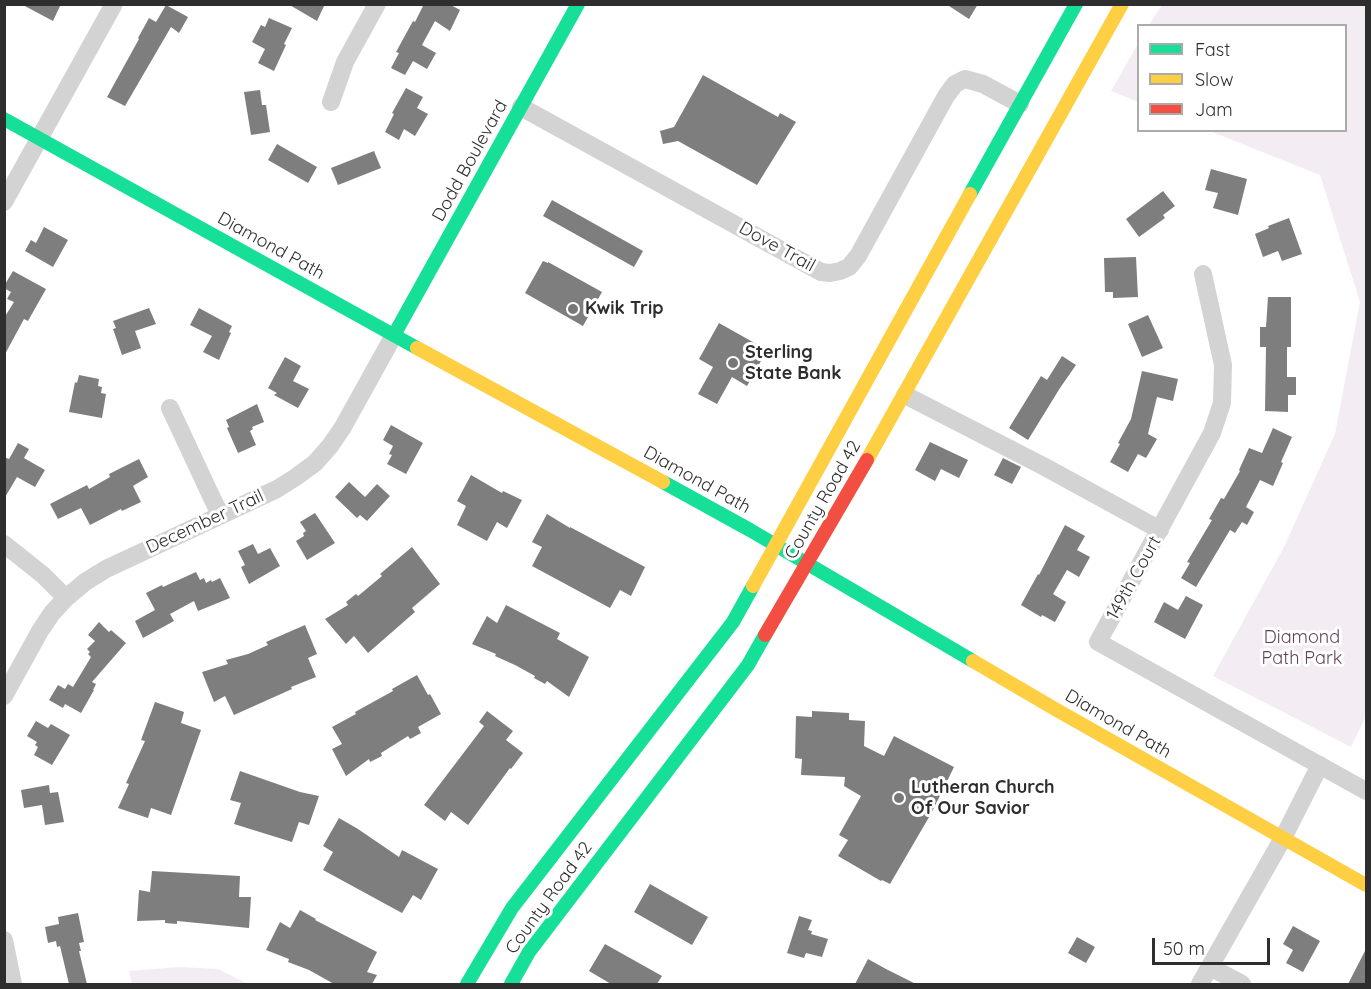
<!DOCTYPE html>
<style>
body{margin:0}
#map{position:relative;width:1371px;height:989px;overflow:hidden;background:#fff;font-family:Quicksand,sans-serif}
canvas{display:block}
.frame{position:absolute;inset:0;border:6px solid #2e2e2e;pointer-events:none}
.legend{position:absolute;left:1137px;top:24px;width:210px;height:108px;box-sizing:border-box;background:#fff;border:2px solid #ababab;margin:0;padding:8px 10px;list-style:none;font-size:18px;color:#2e2e2e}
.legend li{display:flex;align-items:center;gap:12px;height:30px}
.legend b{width:30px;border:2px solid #ababab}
.scale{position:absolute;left:1152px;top:938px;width:118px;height:27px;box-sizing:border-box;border:3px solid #2e2e2e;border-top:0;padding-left:8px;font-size:18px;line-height:21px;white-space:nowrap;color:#2e2e2e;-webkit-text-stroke:4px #fff;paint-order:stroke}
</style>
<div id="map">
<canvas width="1371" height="989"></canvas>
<div class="frame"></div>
<ul class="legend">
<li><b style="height:8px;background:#16e098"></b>Fast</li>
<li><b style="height:8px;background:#ffcf43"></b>Slow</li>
<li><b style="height:8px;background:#f24e42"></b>Jam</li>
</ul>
<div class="scale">50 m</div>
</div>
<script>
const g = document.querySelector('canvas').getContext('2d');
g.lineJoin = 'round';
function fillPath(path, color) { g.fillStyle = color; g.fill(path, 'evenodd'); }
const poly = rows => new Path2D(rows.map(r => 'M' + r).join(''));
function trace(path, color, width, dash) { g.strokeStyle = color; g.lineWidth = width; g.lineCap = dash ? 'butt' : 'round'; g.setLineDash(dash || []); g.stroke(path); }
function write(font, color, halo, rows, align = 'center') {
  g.font = font + ' Quicksand,sans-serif'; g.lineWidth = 6; g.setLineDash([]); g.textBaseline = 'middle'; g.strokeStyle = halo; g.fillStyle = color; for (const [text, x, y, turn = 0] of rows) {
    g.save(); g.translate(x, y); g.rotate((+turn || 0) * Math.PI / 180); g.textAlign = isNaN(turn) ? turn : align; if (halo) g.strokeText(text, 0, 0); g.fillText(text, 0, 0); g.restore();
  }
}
const green = poly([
 [1162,5,1366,5,1366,716,1351,747,1213,676,1284,547,1335,434,1360,302,1320,175,1210,131,1346,130,1346,26,1149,25],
 [1138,44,1138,102,1111,91],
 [180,967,218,969,248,984,132,984,129,971]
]);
const building = poly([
 [21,4,61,4,53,21],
 [288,4,325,4,317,21],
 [424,4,449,4,460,10,450,31,435,21,422,45,436,53,427,69,413,61,405,75,391,68,399,53,396,52,413,21,415,22],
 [946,4,978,4,969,19],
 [166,5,188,17,179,33,171,27,125,106,107,97,139,39,138,38,149,18,156,22],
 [269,18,292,28,284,44,286,45,274,71,258,63,265,49,252,42,261,25,265,27],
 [703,75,778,117,780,113,796,122,757,185,678,141,663,144,660,131,674,127],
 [406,88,423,97,417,108,428,114,415,136,404,129,399,140,385,132,394,114,392,113],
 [260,90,262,105,266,105,270,132,251,135,244,92],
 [277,144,317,167,308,183,268,160],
 [374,151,381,168,338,185,331,168],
 [1211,169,1247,179,1238,215,1213,208,1218,193,1205,190],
 [1163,191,1175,206,1163,215,1165,218,1139,237,1126,219],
 [552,200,643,251,634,267,543,216],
 [1289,218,1302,254,1282,261,1278,251,1263,257,1255,234,1269,228,1268,226],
 [44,227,68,240,53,267,25,251,31,240,36,243],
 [1136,257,1138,297,1113,298,1113,292,1105,292,1104,258],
 [543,261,548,263,548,262,602,292,583,326,525,293],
 [13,271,46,289,28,321,24,319,4,356,4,318,14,302,7,299,11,292,4,288,4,286],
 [1268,297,1291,297,1291,347,1287,347,1287,377,1296,377,1296,395,1288,395,1288,412,1265,411,1266,347,1260,347,1260,327,1266,327],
 [149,308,156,324,135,331,141,348,122,355,113,329,116,328,113,321],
 [199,308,232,326,229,332,231,333,219,360,203,352,212,336,190,325],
 [1148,315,1163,348,1142,357,1128,324],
 [719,323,767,350,747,386,732,377,717,404,698,394,713,367,699,359],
 [1062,356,1076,365,1060,388,1028,440,1009,428,1041,376,1047,380],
 [285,357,301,366,293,381,309,389,298,408,274,395,277,393,268,388],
 [1142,371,1178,379,1173,401,1157,397,1148,434,1157,439,1146,458,1138,454,1128,472,1110,462,1120,444,1118,443,1131,419],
 [79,375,99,379,98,386,102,387,101,393,106,394,102,418,69,412,75,382,77,383],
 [257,404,264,422,252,427,253,429,250,431,256,445,238,453,227,428,229,427,226,420],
 [391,425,423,443,406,474,387,464,392,455,389,454,393,446,383,440],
 [1273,428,1292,437,1281,462,1283,463,1273,486,1260,480,1246,507,1254,512,1247,525,1242,522,1235,533,1230,530,1196,587,1181,578,1190,563,1187,562,1212,520,1209,519,1221,498,1224,499,1240,471,1239,470,1249,448,1262,453],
 [930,442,968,460,959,478,941,469,935,481,915,470],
 [18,443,29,449,24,458,45,470,35,487,17,477,4,499,4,457,9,459],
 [1003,458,1021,467,1012,484,994,475],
 [139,459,148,477,133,486,141,502,122,511,121,509,90,525,81,508,58,519,50,504,87,485,89,489,110,477,109,474],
 [471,475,502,493,503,491,522,500,507,528,497,522,487,541,457,525,466,506,457,501],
 [349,482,365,497,377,484,390,496,367,521,360,515,357,518,335,497],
 [315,513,335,543,307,560,296,541,304,536,303,533,306,531,300,522],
 [547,514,570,528,570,527,645,567,631,596,620,590,610,608,532,566,542,547,532,542],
 [1065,525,1085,536,1077,550,1090,557,1079,577,1067,570,1053,594,1066,602,1055,622,1042,615,1041,617,1021,605,1038,574,1039,575],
 [253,544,258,554,270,548,280,566,249,584,241,567,245,565,238,551],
 [412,547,440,584,412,608,415,612,368,653,354,636,346,644,325,619,348,605,346,602,356,594,358,596,382,576,380,574],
 [196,572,200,580,204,578,206,583,211,580,212,582,220,578,230,598,198,611,194,601,170,614,174,621,143,638,135,621,155,610,146,593,162,585,163,587],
 [1186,596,1203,605,1185,639,1154,622,1164,602,1178,610],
 [506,605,560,633,557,639,589,657,569,697,547,681,545,684,534,678,535,676,515,665,495,656,496,654,472,644,487,616,497,623],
 [99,622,109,632,111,630,126,643,92,682,96,684,93,690,94,690,81,713,65,704,63,708,49,700,58,685,65,689,68,684,73,687,91,657,88,654,90,652,87,649,95,641,88,635],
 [305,625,317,654,308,658,316,677,291,687,292,689,234,715,225,696,214,702,202,672,228,664,226,660,248,654,268,645,266,642],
 [417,675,428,695,430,694,441,714,418,727,421,733,410,739,408,736,381,753,382,756,370,762,369,759,346,776,332,749,342,744,332,727,356,714,355,712,393,691,392,689],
 [155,702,184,712,181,723,201,730,171,815,151,808,148,818,118,808,129,784,126,783,145,741,141,740],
 [487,711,513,731,506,740,523,753,511,769,510,768,468,825,451,812,445,821,424,805,484,726,479,722],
 [812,711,849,713,849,720,865,721,864,746,884,756,894,736,954,767,932,812,890,884,882,880,881,881,838,856,848,840,839,835,861,796,844,786,845,777,801,775,802,759,795,758,796,716,812,717],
 [36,721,48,728,51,724,70,735,52,765,34,755,38,747,35,745,37,742,27,736],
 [240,771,300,792,319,796,309,825,299,822,292,842,234,824,241,803,230,800],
 [49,785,50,793,58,792,64,822,45,825,42,805,24,808,21,790],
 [339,818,358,829,399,857,402,850,438,869,421,900,413,895,402,913,323,870,333,852,323,846],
 [152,871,240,876,239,897,251,897,249,928,177,921,177,924,165,923,165,920,137,921,139,890,150,892],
 [650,884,708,917,692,945,634,912],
 [300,910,316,919,315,920,377,952,367,972,377,975,372,984,334,984,309,970,288,962,289,959,266,950,280,922,290,928],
 [78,913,84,942,79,943,81,951,79,951,87,984,69,984,60,946,57,947,56,941,48,943,45,927,59,924,58,917],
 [799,916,812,920,808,930,812,931,811,934,828,939,822,957,806,953,804,958,787,953],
 [1293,926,1320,941,1303,972,1286,963,1293,950,1283,944],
 [1077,937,1095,947,1086,963,1068,953],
 [605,944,662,976,657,984,611,984,589,971],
 [1366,949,1366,984,1348,984],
 [868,959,886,969,916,984,855,984]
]);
const street = poly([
 [331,102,345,62,377,4],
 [521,107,821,272,830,273,840,271,849,267,858,256,946,96,955,84,965,79,983,84,1020,104],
 [4,202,114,4],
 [1203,274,1223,365,1222,403,1212,433,1098,642,1366,791],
 [905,395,1045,467,1160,530],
 [170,408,220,515],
 [4,544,43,575,66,598],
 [4,696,40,631,52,613,66,598,85,582,106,569,277,489,296,477,315,463,330,446,343,427,394,335],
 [4,940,13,984],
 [1210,967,1242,984],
 [1200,984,1283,838,1320,765]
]);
const fast = poly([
 [4,119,417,348],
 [970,194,1076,4],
 [394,335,578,4],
 [663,482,750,530,973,661],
 [467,984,512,908,733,622,753,586],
 [511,984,529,952,748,665,765,635]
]);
const slow = poly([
 [417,348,663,482],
 [867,460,1122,4],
 [753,586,970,194],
 [973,661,1055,709,1366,885]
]);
const jam = poly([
 [765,635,867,460]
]);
const markers = [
 [573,309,6,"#777"],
 [733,363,6,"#777"],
 [899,798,6,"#777"]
];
const streetNames = [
 ["Dodd Boulevard",470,161,-61],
 ["Diamond Path",271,246,29],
 ["Dove Trail",777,247,29],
 ["Diamond Path",697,480,29],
 ["County Road 42",823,500,-60],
 ["December Trail",205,522,-25],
 ["149th Court",1134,578,-61],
 ["Diamond Path",1118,724,30],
 ["County Road 42",549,898,-54]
];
const poiNames = [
 ["Kwik Trip",585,309],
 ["Sterling",745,353],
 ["State Bank",745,374],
 ["Lutheran Church",911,788],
 ["Of Our Savior",911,809]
];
const parkNames = [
 ["Diamond",1302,638],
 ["Path Park",1302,659]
];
fillPath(green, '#f3ecf2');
fillPath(building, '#7e7e7e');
trace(street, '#d3d3d3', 18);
trace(fast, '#16e098', 14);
trace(slow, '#ffcf43', 14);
trace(jam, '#f24e42', 14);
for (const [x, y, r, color] of markers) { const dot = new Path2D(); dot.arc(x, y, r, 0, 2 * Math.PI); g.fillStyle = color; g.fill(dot); trace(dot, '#fff', 2); }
write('18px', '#2e2e2e', '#fff', streetNames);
write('bold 18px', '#2e2e2e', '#fff', poiNames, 'left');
write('18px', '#663e5b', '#fff', parkNames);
</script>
